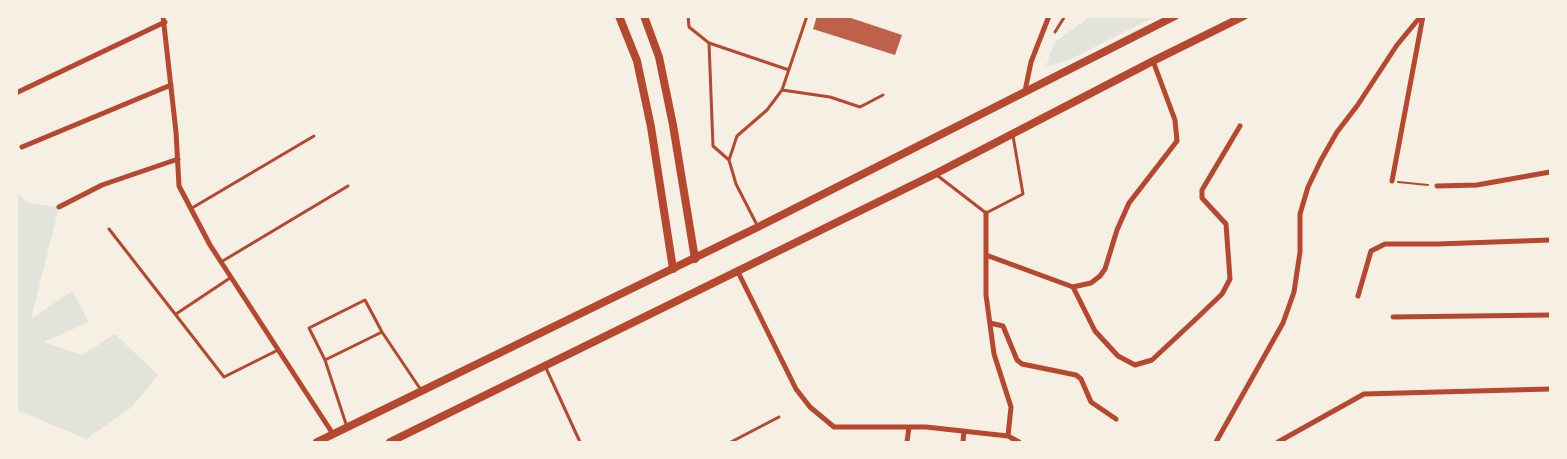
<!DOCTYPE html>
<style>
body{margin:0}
#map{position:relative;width:1567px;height:459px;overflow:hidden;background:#f6efe4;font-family:"Source Sans 3",sans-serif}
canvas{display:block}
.frame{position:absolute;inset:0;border:18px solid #f6efe4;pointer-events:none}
</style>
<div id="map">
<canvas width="1567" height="459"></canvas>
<div class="frame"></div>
</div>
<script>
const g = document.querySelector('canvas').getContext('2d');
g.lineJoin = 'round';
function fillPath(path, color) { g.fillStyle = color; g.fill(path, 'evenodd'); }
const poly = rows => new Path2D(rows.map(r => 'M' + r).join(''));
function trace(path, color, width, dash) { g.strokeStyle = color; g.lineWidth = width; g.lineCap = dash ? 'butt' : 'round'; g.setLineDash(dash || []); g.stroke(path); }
const green = poly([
 [1091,16,1154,17,1067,61,1046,66,1054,43],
 [16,193,28,203,59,207,31,319,72,291,89,322,44,342,82,355,115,334,158,375,132,407,86,439,17,410]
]);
const building = poly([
 [817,16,845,16,902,35,895,55,813,29]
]);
const path = poly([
 [1398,182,1428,185]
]);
const service = poly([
 [688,16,689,27,709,43,713,146,729,160],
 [1055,32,1065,16],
 [709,43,789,70],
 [782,90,830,97,860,107,883,95],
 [938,176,986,213,1023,194,1013,136],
 [192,208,314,136],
 [757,225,736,184,729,160,737,136,767,110,782,90,807,16],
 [109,229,224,377,278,350],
 [221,262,348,186],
 [176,314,230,278],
 [325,360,309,328,365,300,382,332],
 [546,368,580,442],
 [347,427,325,360,382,332,421,390],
 [731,442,779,417]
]);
const minor = poly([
 [163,16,176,132,179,186,210,245,333,434],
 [1025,91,1031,62,1049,16],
 [16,93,165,22],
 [22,147,171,85],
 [1392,181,1423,16],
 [1437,186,1477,185,1550,172],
 [59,207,102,185,178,159],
 [986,213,986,295,994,354,1011,407,1008,436],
 [986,255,1073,287,1091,283,1100,276,1105,269,1117,230,1129,203,1177,141,1175,120,1153,61],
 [737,270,796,389,810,407,834,427,926,427,1008,436,1019,442],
 [1073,287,1095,331,1118,356,1135,365,1152,360,1197,318,1222,294,1230,279,1226,224,1202,198,1202,190,1240,126],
 [1358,296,1371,251,1385,244,1438,244,1550,240],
 [1393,317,1550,315],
 [990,323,1003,326,1017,360,1022,364,1076,375,1081,379,1091,402,1116,419],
 [907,442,909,427],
 [963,442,964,431],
 [1216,442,1283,323,1294,292,1300,252,1300,214,1308,187,1321,160,1337,132,1357,106,1397,45,1421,16],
 [1278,442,1364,394,1550,389]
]);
const secondary = poly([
 [619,16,637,61,651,127,673,269],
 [644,16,659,57,673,125,695,259]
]);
const primary = poly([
 [317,442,758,227,1175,16],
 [390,442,935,174,1153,61,1244,16]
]);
fillPath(green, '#e2e4dc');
fillPath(building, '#bf614a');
trace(path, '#b5482f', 2);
trace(service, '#b5482f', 3);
trace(minor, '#b5482f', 5);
trace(secondary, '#b5482f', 8);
trace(primary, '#b5482f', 8);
</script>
